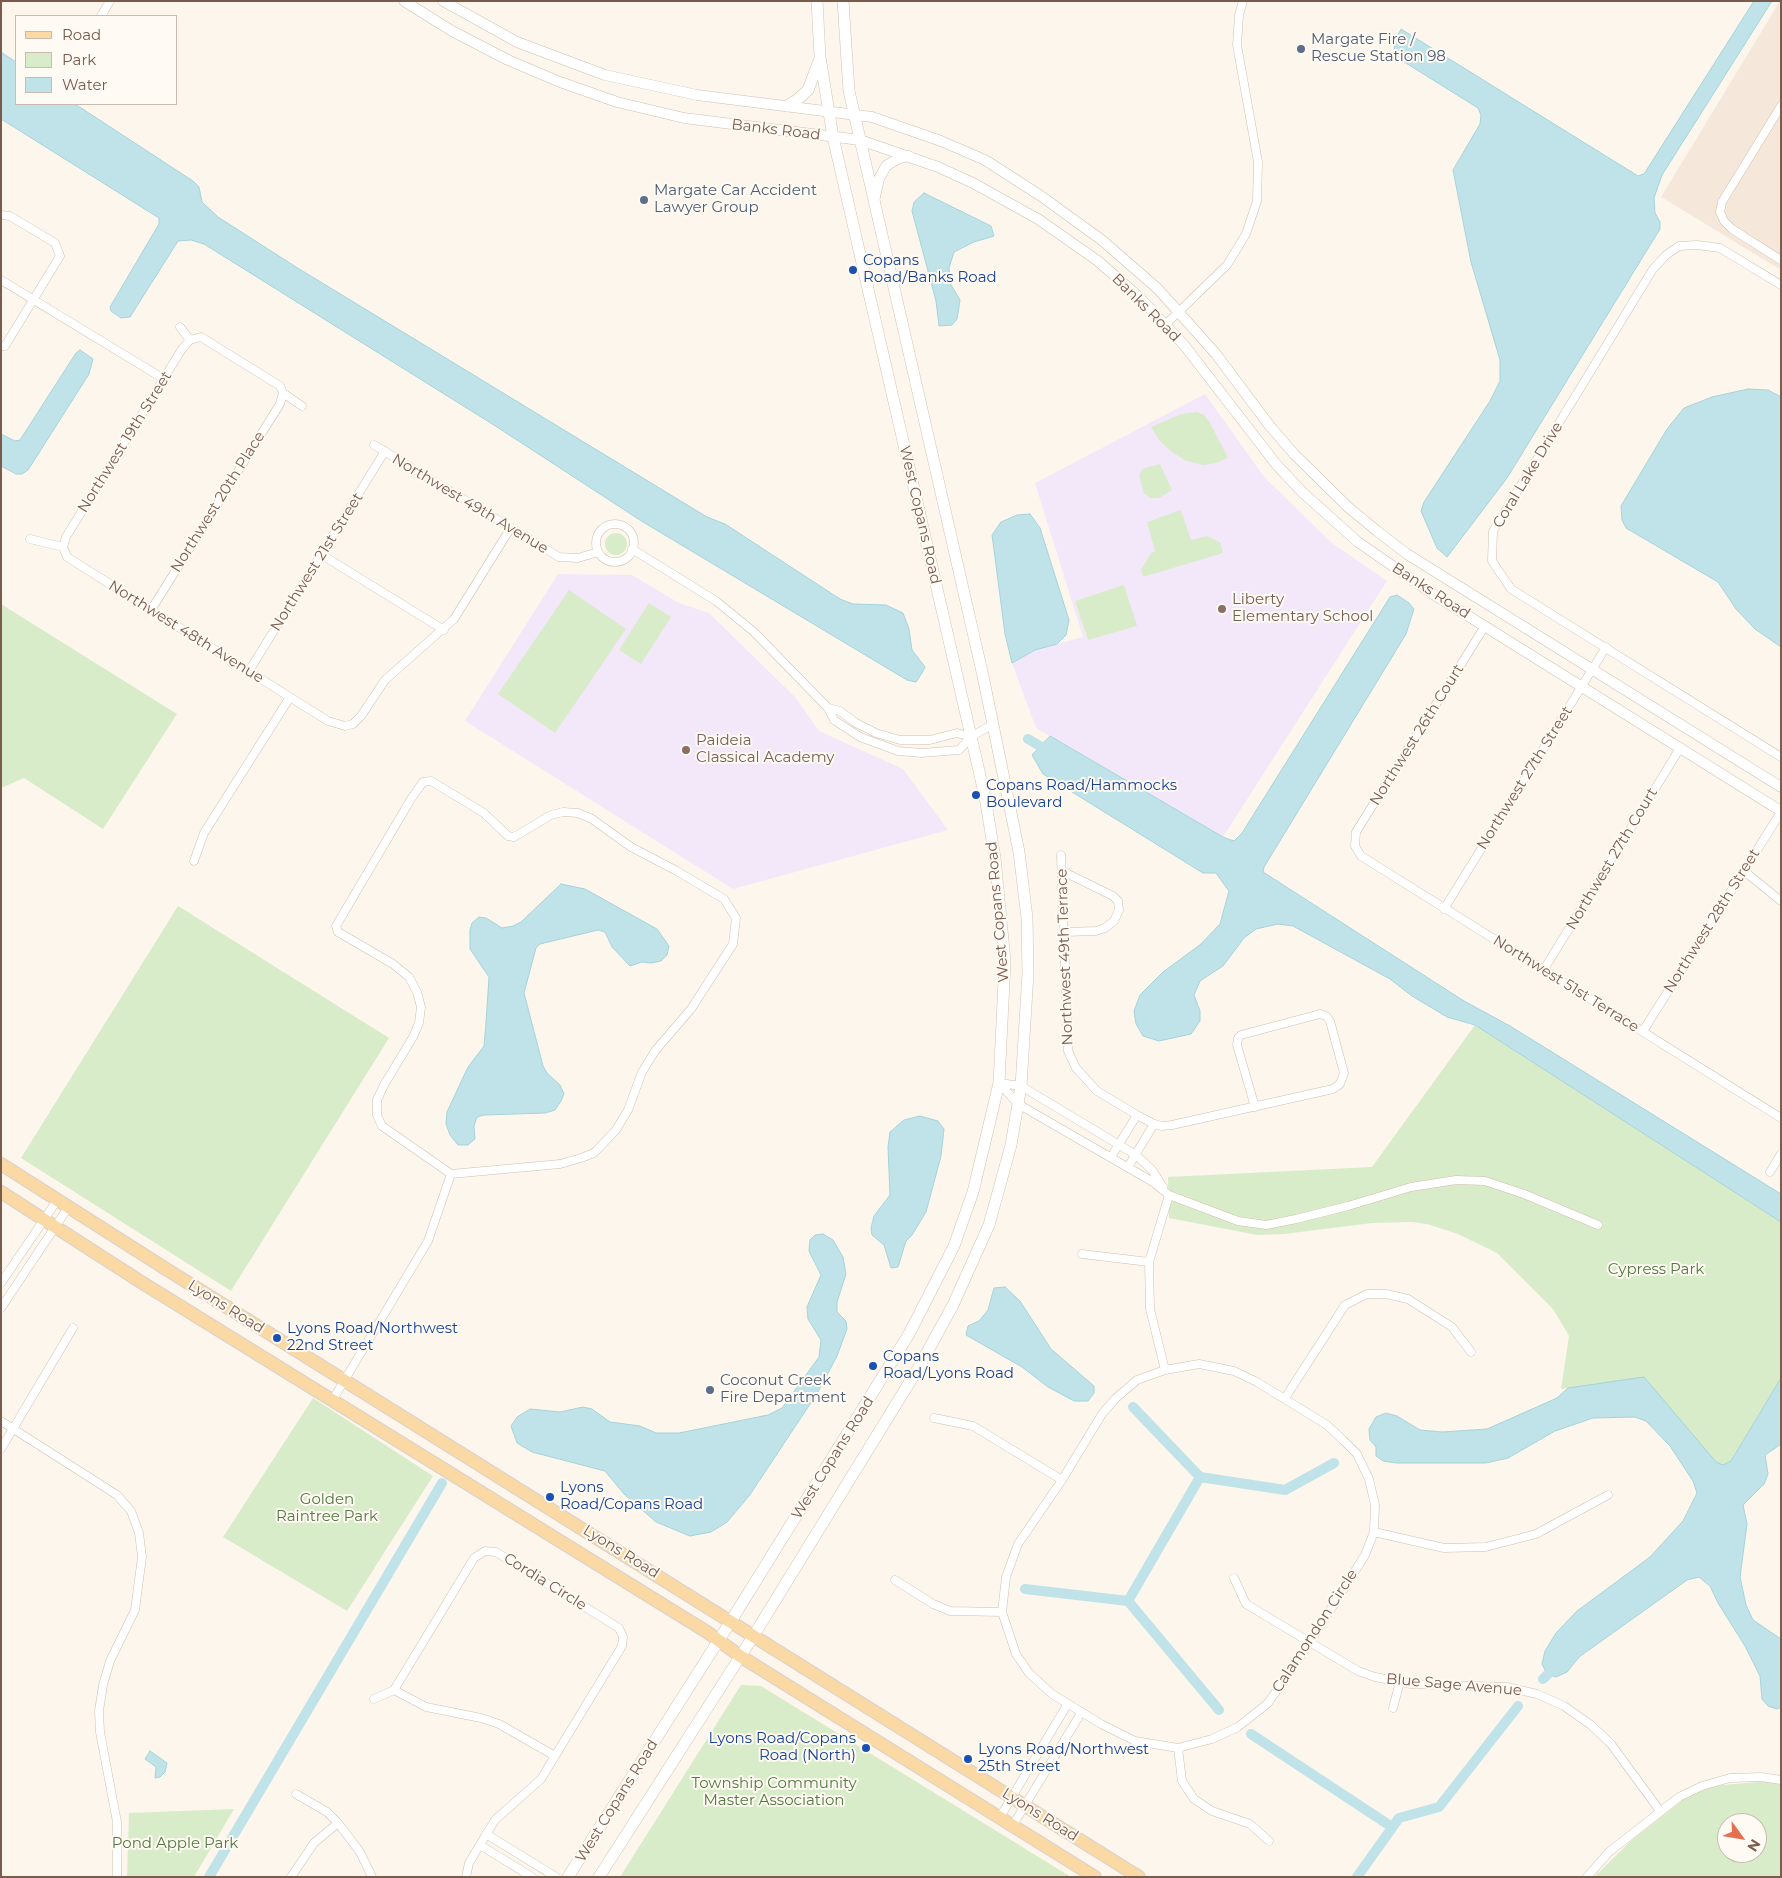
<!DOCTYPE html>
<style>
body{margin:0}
#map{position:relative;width:1782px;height:1878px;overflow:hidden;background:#fdf6ec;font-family:Montserrat,sans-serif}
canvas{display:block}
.frame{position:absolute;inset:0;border:2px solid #7a5c4d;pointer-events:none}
.legend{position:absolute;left:15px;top:15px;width:162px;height:90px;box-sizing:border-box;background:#fffaf3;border:1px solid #cabbb1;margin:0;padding:6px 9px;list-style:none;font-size:15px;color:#7a5c4d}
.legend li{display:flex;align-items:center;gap:10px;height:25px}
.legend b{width:25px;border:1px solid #cabbb1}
.north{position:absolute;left:1717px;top:1813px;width:50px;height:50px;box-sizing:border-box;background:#fffaf3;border:1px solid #cabbb1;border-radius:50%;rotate:122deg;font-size:14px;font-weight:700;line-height:20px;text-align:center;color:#7a5c4d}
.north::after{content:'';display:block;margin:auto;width:18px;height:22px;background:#e76f51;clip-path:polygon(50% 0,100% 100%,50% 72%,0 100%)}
</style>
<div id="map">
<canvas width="1782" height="1878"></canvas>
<div class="frame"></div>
<ul class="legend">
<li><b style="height:6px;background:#fbd9a5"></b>Road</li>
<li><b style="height:14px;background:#d8ecc9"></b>Park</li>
<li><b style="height:14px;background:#bfe3e8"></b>Water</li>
</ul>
<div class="north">N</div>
</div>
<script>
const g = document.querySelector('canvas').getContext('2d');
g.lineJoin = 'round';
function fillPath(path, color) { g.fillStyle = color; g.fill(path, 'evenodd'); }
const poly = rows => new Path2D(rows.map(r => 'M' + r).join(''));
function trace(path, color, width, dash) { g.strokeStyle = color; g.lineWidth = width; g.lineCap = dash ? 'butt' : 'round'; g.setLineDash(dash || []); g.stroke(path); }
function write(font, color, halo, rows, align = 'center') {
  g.font = font + ' Montserrat,sans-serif'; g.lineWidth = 4; g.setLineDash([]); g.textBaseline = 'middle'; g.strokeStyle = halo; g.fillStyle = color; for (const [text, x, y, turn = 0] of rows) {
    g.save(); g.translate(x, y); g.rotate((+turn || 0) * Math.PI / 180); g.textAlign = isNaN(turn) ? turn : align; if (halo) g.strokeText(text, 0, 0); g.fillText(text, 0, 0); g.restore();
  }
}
const residential = poly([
 [1780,1,1781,1,1781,270,1661,197]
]);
const education = poly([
 [1205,394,1265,478,1332,543,1387,581,1223,837,1036,728,1012,663,1035,650,1083,637,1035,483],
 [558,574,632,575,679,603,709,613,795,697,819,731,903,769,948,830,733,889,465,721]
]);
const green = poly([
 [1197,412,1204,415,1210,423,1228,458,1216,463,1203,465,1186,461,1172,452,1160,441,1151,427,1181,414],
 [1160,464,1172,490,1159,498,1150,498,1144,493,1139,476,1142,469],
 [1181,510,1191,540,1207,536,1220,542,1223,553,1143,577,1141,570,1151,553,1155,551,1147,522],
 '605 544a11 11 0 1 1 22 0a11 11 0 1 1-22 0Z',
 [1124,585,1137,626,1088,640,1075,601],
 [569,590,626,629,555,733,498,694],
 [649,603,671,617,641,664,619,650],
 [1,604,177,714,103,829,24,778,1,788],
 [178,906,389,1038,231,1291,21,1158],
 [1475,1025,1781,1222,1781,1378,1723,1474,1644,1378,1561,1389,1569,1336,1553,1309,1497,1253,1458,1234,1427,1224,1412,1222,1372,1223,1284,1234,1257,1235,1169,1218,1168,1177,1372,1167],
 [313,1398,433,1476,347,1611,223,1537],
 [741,1685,761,1686,1071,1877,620,1877],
 [1781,1780,1781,1877,1594,1877,1632,1840,1699,1787],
 [1727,1823,1757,1823,1757,1853,1727,1853],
 [234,1809,194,1877,127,1877,129,1813]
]);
const water = poly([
 [1754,1,1772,1,1662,175,1654,198,1655,213,1660,222,1660,229,1507,478,1447,557,1437,548,1421,511,1424,502,1490,401,1500,381,1500,360,1471,262,1453,170,1480,124,1481,115,1478,108,1401,60,1394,52,1395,41,1401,29,1638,176,1644,174,1754,1],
 [1,52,16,62,16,104,75,104,193,181,199,187,202,202,218,217,296,267,707,517,725,524,840,599,853,604,886,605,903,613,909,629,912,650,925,667,922,673,916,682,907,680,643,522,497,427,204,244,191,240,178,241,130,317,121,318,111,311,110,307,159,224,159,218,1,119,1,52],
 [924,193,991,226,994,236,974,242,954,252,949,268,951,285,960,300,957,319,952,325,939,326,936,301,912,211,914,202,924,193],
 [80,350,93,359,89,374,28,470,22,474,16,474,1,466,1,434,15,441,20,440,76,353,80,350],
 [1748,389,1768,390,1781,397,1781,647,1755,629,1736,609,1718,582,1626,528,1622,520,1621,506,1667,429,1684,408,1712,397,1748,389],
 [1030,514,1040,528,1069,620,1066,635,1057,644,1035,650,1012,663,1005,634,992,535,1001,522,1017,515,1030,514],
 [1397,595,1409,603,1414,609,1406,634,1264,867,1263,872,1464,1001,1510,1026,1781,1194,1781,1222,1475,1025,1447,1017,1412,996,1390,979,1293,926,1278,924,1256,929,1244,938,1223,966,1200,981,1194,995,1200,1011,1200,1021,1191,1034,1159,1041,1143,1036,1136,1024,1134,1011,1140,995,1163,972,1201,944,1220,924,1229,891,1216,873,1203,873,1043,774,1032,755,1050,736,1223,837,1234,841,1242,833,1390,597,1397,595],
 [561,884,585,889,657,929,669,946,667,955,661,961,651,963,642,962,630,966,612,947,605,932,598,930,540,944,536,948,524,993,543,1066,547,1073,560,1085,564,1094,561,1101,555,1110,545,1113,484,1115,477,1117,474,1126,475,1139,468,1145,458,1145,450,1135,446,1124,447,1112,468,1067,484,1046,486,1023,489,977,470,949,470,930,472,923,479,917,486,918,502,928,513,926,521,922,561,884],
 [920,1116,938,1121,944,1129,941,1156,926,1212,912,1235,906,1241,898,1267,891,1268,884,1245,872,1235,871,1228,874,1216,890,1195,888,1147,890,1132,904,1120,920,1116],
 [823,1234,833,1240,843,1257,846,1274,837,1302,837,1312,846,1321,847,1329,837,1356,818,1392,749,1496,727,1522,711,1532,690,1536,656,1522,624,1494,605,1471,532,1452,517,1443,511,1426,517,1417,530,1409,560,1412,583,1407,592,1409,610,1422,640,1426,656,1433,679,1433,768,1415,782,1408,819,1357,821,1340,808,1319,807,1307,821,1275,809,1251,810,1240,815,1235,823,1234],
 [1005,1287,1020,1301,1051,1349,1094,1386,1094,1393,1088,1401,1074,1401,1048,1387,1022,1367,966,1335,968,1326,979,1321,988,1310,994,1288,1005,1287],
 [1644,1377,1716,1462,1723,1465,1731,1461,1781,1378,1781,1444,1765,1455,1768,1474,1764,1484,1743,1505,1747,1524,1740,1577,1746,1605,1753,1620,1781,1639,1781,1707,1777,1709,1768,1706,1762,1699,1760,1676,1745,1646,1718,1603,1710,1586,1699,1577,1687,1580,1579,1657,1567,1672,1556,1677,1547,1674,1542,1664,1545,1651,1556,1633,1577,1611,1650,1557,1683,1521,1697,1493,1693,1481,1670,1446,1646,1421,1635,1417,1593,1418,1555,1431,1508,1458,1486,1463,1397,1463,1383,1461,1376,1456,1376,1447,1370,1440,1369,1429,1376,1417,1386,1413,1397,1416,1420,1430,1442,1432,1487,1429,1557,1398,1568,1388,1644,1377],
 [150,1751,167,1763,165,1772,160,1777,155,1778,156,1767,145,1759,150,1751]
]);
const canal = poly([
 [1028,739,1050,752],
 [1133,1407,1200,1477],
 [1025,1589,1128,1601,1200,1477,1285,1490,1334,1463],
 [1128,1601,1219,1710],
 [1543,1679,1556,1666],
 [1251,1734,1392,1827],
 [209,1877,442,1483],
 [1357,1877,1399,1818,1439,1807,1518,1706]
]);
const minor = poly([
 [101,16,110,1],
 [1781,106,1722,202,1720,212,1724,221,1732,229,1781,260],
 [1,215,10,216,55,243,60,256,5,346,1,346],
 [1,280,164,379],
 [1781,285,1720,248,1697,245,1679,246,1666,255,1653,269,1493,531,1492,561,1511,589,1781,757],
 [1165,325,1227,265,1246,234,1257,201,1258,162,1237,45,1239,15,1243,1],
 [180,327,190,340,201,337,280,386,283,393,302,406],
 [374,445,559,557,578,558,598,552],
 '596 543a19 19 0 1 1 38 0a19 19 0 1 1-38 0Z',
 [30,539,63,547,67,557,328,721,345,726,353,724,361,716,385,680,454,619,510,529],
 [63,547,66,537,182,349,190,340],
 [632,549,716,601,754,632,828,708,834,720,860,737,898,751,922,753,959,750,971,737,993,724],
 [322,555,444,630],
 [151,610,280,404,283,393],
 [1485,626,1356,832,1355,846,1361,856,1781,1118],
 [249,671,385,451],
 [828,708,840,711,856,723,876,733,900,740,930,740,957,733,971,737],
 [431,781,484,813,508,836,514,837,551,815,563,812,578,813,592,819,631,847,675,870,724,899,736,918,733,944,691,1009,655,1051,642,1072,628,1110,616,1130,594,1153,581,1158,560,1164,451,1174,382,1126,377,1115,377,1100,384,1085,413,1037,419,1023,421,1007,417,992,409,977,393,964,338,932,336,926,411,799,423,782,431,781],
 [1061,855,1068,1051,1076,1068,1097,1091,1137,1115,1154,1124,1162,1126,1172,1125,1333,1089,1340,1084,1344,1073,1330,1021,1326,1016,1320,1014,1241,1035,1238,1038,1237,1045,1255,1107],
 [194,861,204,833,290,697],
 [1062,871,1113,896,1118,901,1119,910,1114,921,1105,928,1096,931,1064,932],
 [1744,871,1781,901],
 [1444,909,1606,647],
 [1543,971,1680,748],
 [1643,1031,1781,812],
 [999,1083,1018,1104,1153,1182,1169,1195,1238,1221,1266,1225,1296,1219,1348,1206,1411,1187,1456,1180,1485,1181,1524,1194,1598,1225],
 [999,1083,1021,1086,1136,1155,1152,1170,1163,1187],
 [1111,1157,1137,1115],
 [1128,1167,1154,1124],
 [1770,1172,1781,1154],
 [1082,1254,1149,1262],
 [1,1283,58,1199],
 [1,1308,69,1206],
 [1199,1364,1234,1371,1257,1382,1327,1425,1343,1440,1357,1454,1369,1479,1375,1505,1374,1532,1365,1555,1310,1642,1268,1703,1238,1727,1212,1739,1178,1748,1135,1741,1101,1724,1052,1694,1029,1673,1016,1654,1002,1612,1006,1577,1018,1544,1062,1480,1102,1414,1116,1398,1137,1380,1165,1370,1199,1364],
 [1165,1370,1150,1309,1149,1262,1169,1195],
 [1285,1398,1345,1305,1367,1294,1386,1294,1408,1299,1452,1327,1471,1352],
 [332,1401,428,1241,451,1174],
 [934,1418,973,1426,1062,1480],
 [1,1421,117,1495,131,1511,139,1533,142,1557,135,1610,110,1661,103,1685,99,1711,100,1732,117,1822,117,1877],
 [1,1449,73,1328],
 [1374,1532,1444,1548,1486,1547,1536,1534,1608,1495],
 [1234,1578,1246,1604,1358,1671,1375,1677,1411,1684,1507,1687,1537,1694,1564,1706,1591,1725,1611,1744,1660,1811],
 [895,1580,933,1604,950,1611,1002,1612],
 [394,1690,426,1707,481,1718,499,1724,555,1756],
 [374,1699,394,1690,474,1558,485,1551,496,1552,619,1628,623,1637,622,1646,555,1756,541,1779,495,1820,469,1863,466,1877],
 [1393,1708,1400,1682],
 [1178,1748,1182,1781,1194,1799,1212,1811,1250,1824,1269,1841],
 [296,1794,327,1812,338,1823,360,1852,372,1877],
 [1000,1817,1067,1705],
 [1013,1825,1081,1713],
 [486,1834,556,1877],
 [480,1845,532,1877],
 [291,1877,314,1843,338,1823],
 [1587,1877,1609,1852,1679,1797,1702,1786,1730,1778,1761,1777,1781,1780]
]);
const tertiary = poly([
 [404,1,452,31,508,60,560,82,617,102,684,118,860,140,938,167,973,183,1038,219,1098,261,1140,298,1184,345,1276,464,1302,492,1358,542,1433,594,1781,811],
 [443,1,517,42,605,75,697,95,872,117,941,141,985,160,1041,196,1103,241,1158,289,1216,354,1269,425,1294,454,1348,507,1377,531,1407,554,1781,787],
 [874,201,879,179,886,166,899,158,909,156]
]);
const secondary = poly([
 [787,106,797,100,808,90,819,61],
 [568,1877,731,1621,909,1334,954,1246,973,1192,999,1083,1005,961,995,858,985,797,833,137,820,57,817,1],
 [599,1877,754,1635,919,1367,953,1305,989,1225,1011,1145,1021,1086,1028,973,1027,918,1019,852,983,676,849,91,843,1]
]);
const primary = poly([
 [1,1164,166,1269,1139,1877],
 [1,1192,141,1282,707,1632,740,1656,1095,1877]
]);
const markers = [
 [1301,49,5,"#5c6f8a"],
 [644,200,5,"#5c6f8a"],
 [853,270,5,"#1a4fb4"],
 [1222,609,5,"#8d6e63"],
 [686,750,5,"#8d6e63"],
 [976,795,5,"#1a4fb4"],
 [277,1338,5,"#1a4fb4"],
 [873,1366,5,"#1a4fb4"],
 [710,1390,5,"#5c6f8a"],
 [550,1497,5,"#1a4fb4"],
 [866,1748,5,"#1a4fb4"],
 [968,1759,5,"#1a4fb4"]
];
const serviceNames = [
 ["Margate Fire /",1311,40],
 ["Rescue Station 98",1311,57],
 ["Margate Car Accident",654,191],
 ["Lawyer Group",654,208],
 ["Coconut Creek",720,1381],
 ["Fire Department",720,1398]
];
const streetNames = [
 ["Banks Road",776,130,7],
 ["Banks Road",1146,308,45],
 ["Northwest 19th Street",125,442,-58],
 ["Coral Lake Drive",1528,475,-59],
 ["Northwest 20th Place",218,502,-58],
 ["Northwest 49th Avenue",470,504,31],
 ["West Copans Road",920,515,77],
 ["Northwest 21st Street",317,562,-58],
 ["Banks Road",1431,591,33],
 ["Northwest 48th Avenue",186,632,32],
 ["Northwest 26th Court",1417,735,-58],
 ["Northwest 27th Street",1525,778,-58],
 ["Northwest 27th Court",1612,859,-59],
 ["West Copans Road",998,912,-95],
 ["Northwest 28th Street",1712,921,-58],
 ["Northwest 49th Terrace",1065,957,-92],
 ["Northwest 51st Terrace",1566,984,32],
 ["Lyons Road",226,1307,32],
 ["West Copans Road",833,1458,-58],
 ["Lyons Road",621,1552,32],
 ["Cordia Circle",545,1582,32],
 ["Calamondon Circle",1315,1631,-57],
 ["Blue Sage Avenue",1454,1685,5],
 ["West Copans Road",617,1801,-58],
 ["Lyons Road",1040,1815,32]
];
const transitNames = [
 ["Copans",863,261],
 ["Road/Banks Road",863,278],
 ["Copans Road/Hammocks",986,786],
 ["Boulevard",986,803],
 ["Lyons Road/Northwest",287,1329],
 ["22nd Street",287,1346],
 ["Copans",883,1357],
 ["Road/Lyons Road",883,1374],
 ["Lyons",560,1488],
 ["Road/Copans Road",560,1505],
 ["Lyons Road/Copans",856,1739,"right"],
 ["Road (North)",856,1756,"right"],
 ["Lyons Road/Northwest",978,1750],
 ["25th Street",978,1767]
];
const educationNames = [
 ["Liberty",1232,600],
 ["Elementary School",1232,617],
 ["Paideia",696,741],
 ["Classical Academy",696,758]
];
const parkNames = [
 ["Cypress Park",1656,1270],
 ["Golden",327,1500],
 ["Raintree Park",327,1517],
 ["Township Community",774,1784],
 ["Master Association",774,1801],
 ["Pond Apple Park",175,1844]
];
fillPath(residential, '#f5e8da');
fillPath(education, '#f3e8fa');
fillPath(green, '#d8ecc9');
fillPath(water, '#bfe3e8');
trace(water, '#a5d3da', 1);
trace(canal, '#bfe3e8', 10);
trace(minor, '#d1beb0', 9);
trace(tertiary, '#d1beb0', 11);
trace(secondary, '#d6c0b0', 12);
trace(primary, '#dad1cd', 14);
trace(minor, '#fff', 8);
trace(tertiary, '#fff', 10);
trace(secondary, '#fff', 11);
trace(primary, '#fbd9a5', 12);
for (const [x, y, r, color] of markers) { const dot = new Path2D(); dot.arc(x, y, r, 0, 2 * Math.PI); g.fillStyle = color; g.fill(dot); trace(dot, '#fffaf3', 2); }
write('15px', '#4e5e75', '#fffaf3', serviceNames, 'left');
write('15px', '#7a5c4d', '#fffaf3', streetNames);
write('15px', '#164399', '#fffaf3', transitNames, 'left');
write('15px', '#785e54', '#fffaf3', educationNames, 'left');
write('15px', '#537a41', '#fffaf3', parkNames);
</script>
